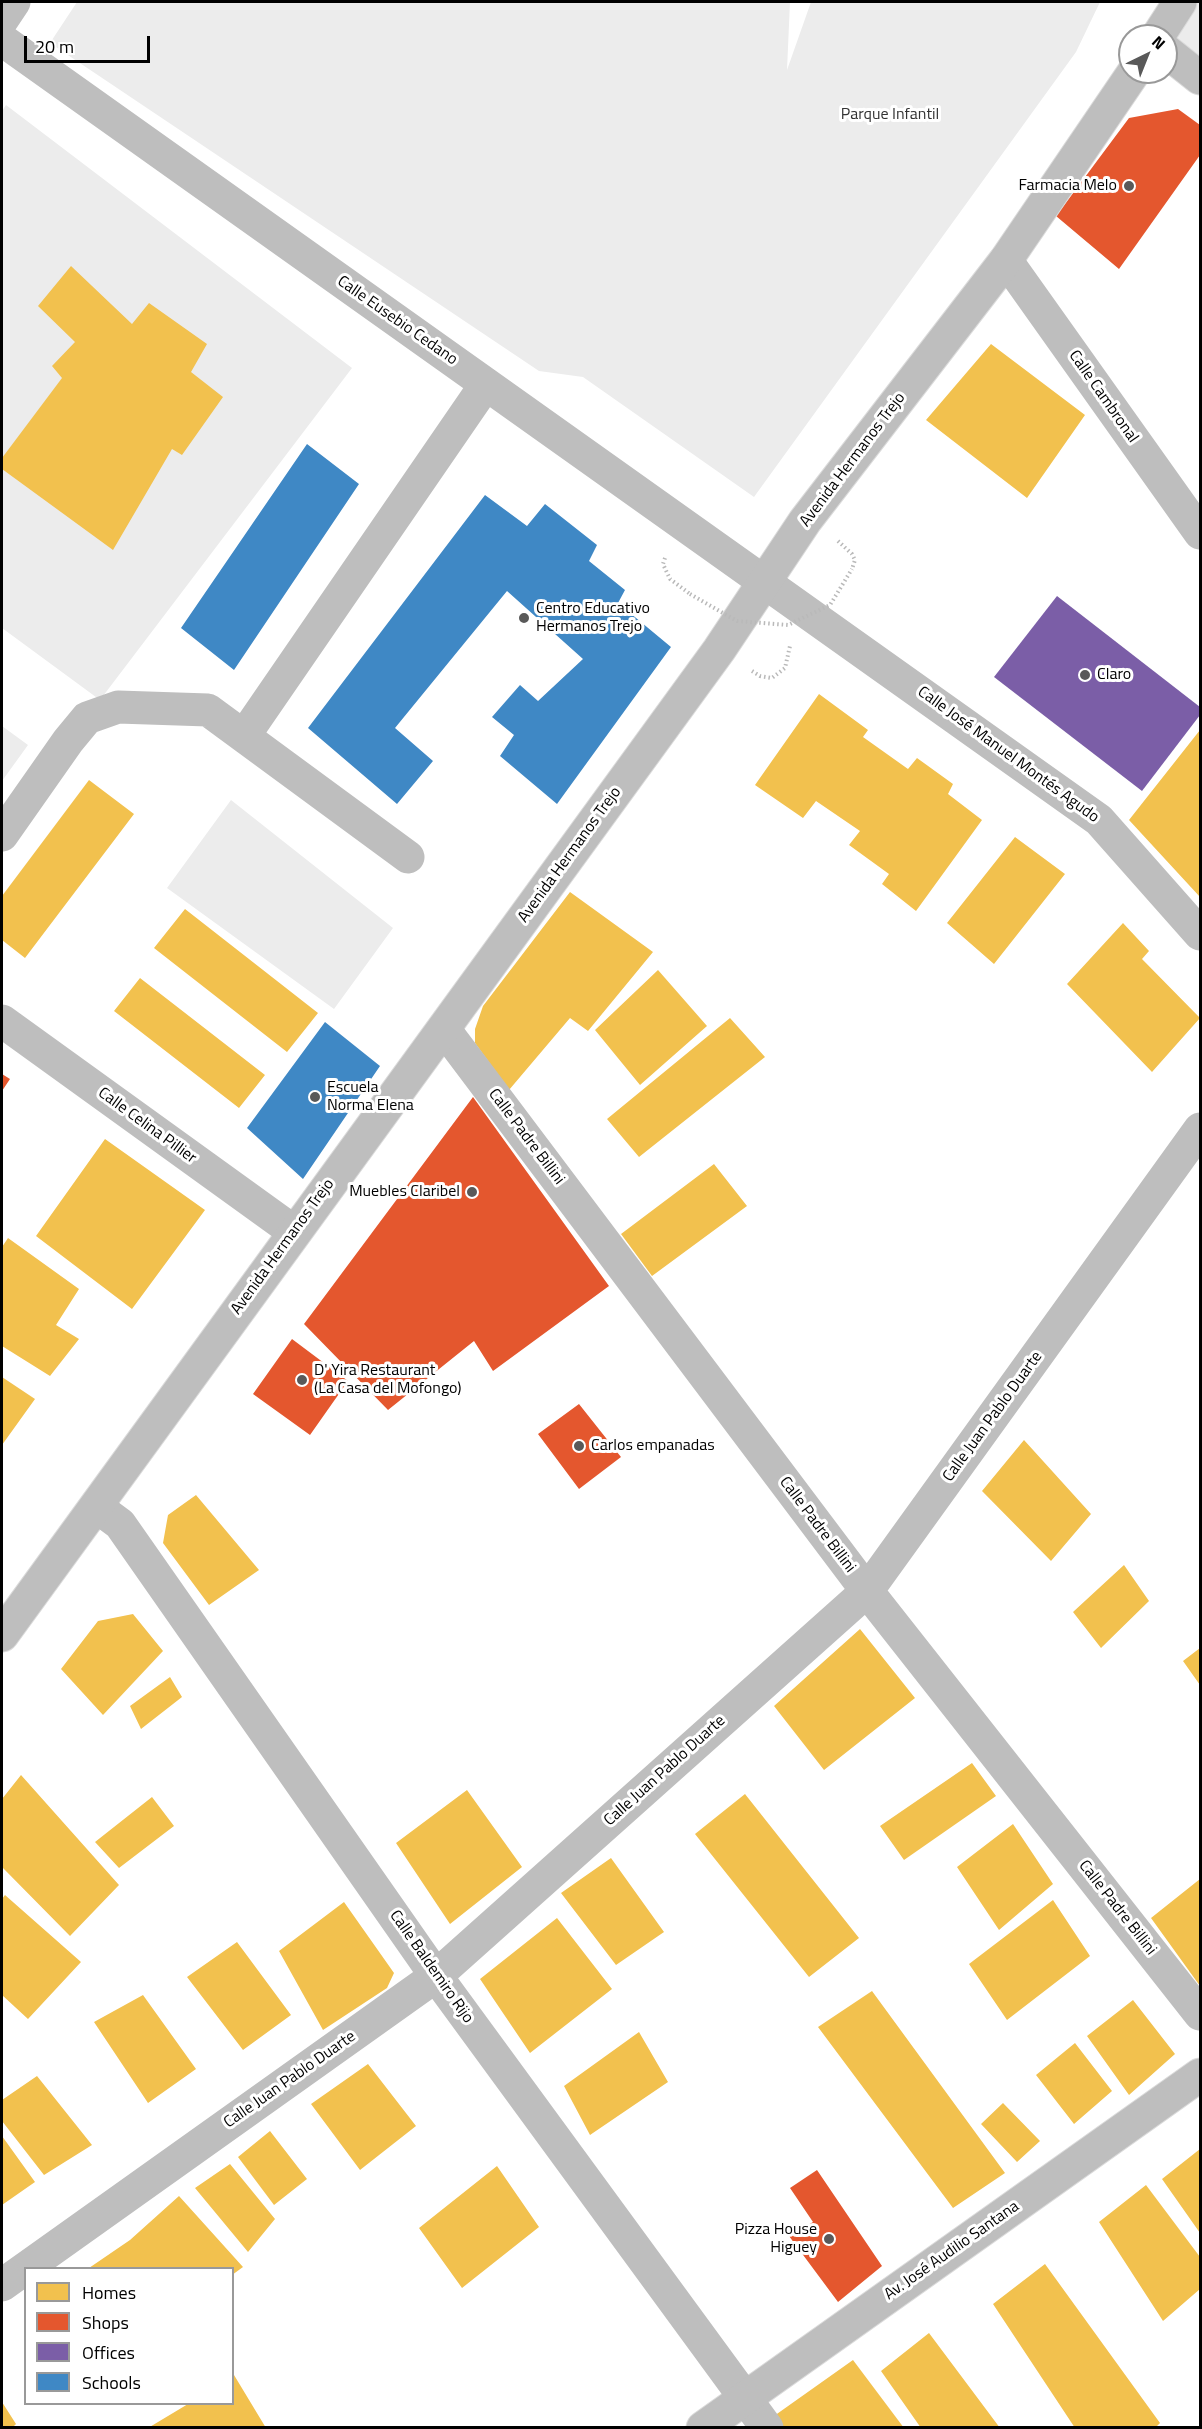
<!DOCTYPE html>
<meta charset="utf-8">
<style>
body{margin:0}
#map{position:relative;width:1202px;height:2429px;overflow:hidden;background:#fff;font-family:"Titillium Web",sans-serif}
canvas{display:block}
.frame{position:absolute;inset:0;border:3px solid #000;pointer-events:none}
.legend{position:absolute;left:24px;top:2267px;width:210px;height:138px;box-sizing:border-box;background:#fff;border:2px solid #999;margin:0;padding:8px 10px;list-style:none;font-size:18px;color:#000}
.legend li{display:flex;align-items:center;gap:12px;height:30px}
.legend b{width:30px;border:2px solid #999}
.north{position:absolute;left:1118px;top:24px;width:60px;height:60px;box-sizing:border-box;background:#fff;border:2px solid #999;border-radius:50%;rotate:43deg;font-size:16px;font-weight:700;line-height:24px;text-align:center;color:#000}
.north::after{content:'';display:block;margin:auto;width:21px;height:27px;background:#595959;clip-path:polygon(50% 0,100% 100%,50% 72%,0 100%)}
.scale{position:absolute;left:24px;top:36px;width:126px;height:27px;box-sizing:border-box;border:3px solid #000;border-top:0;padding-left:8px;font-size:18px;line-height:21px;white-space:nowrap;color:#000;-webkit-text-stroke:4px #fff;paint-order:stroke}
</style>
<div id="map">
<canvas width="1202" height="2429"></canvas>
<div class="frame"></div>
<ul class="legend">
<li><b style="height:16px;background:#f2c14e"></b>Homes</li>
<li><b style="height:16px;background:#e4572e"></b>Shops</li>
<li><b style="height:16px;background:#7b5ea7"></b>Offices</li>
<li><b style="height:16px;background:#3f88c5"></b>Schools</li>
</ul>
<div class="north">N</div>
<div class="scale">20 m</div>
</div>
<script>
const g = document.querySelector('canvas').getContext('2d');
g.lineJoin = 'round';
function fillPath(path, color) { g.fillStyle = color; g.fill(path, 'evenodd'); }
const poly = rows => new Path2D(rows.map(r => 'M' + r).join(''));
function trace(path, color, width, dash) { g.strokeStyle = color; g.lineWidth = width; g.lineCap = dash ? 'butt' : 'round'; g.setLineDash(dash || []); g.stroke(path); }
function write(font, color, halo, rows, align = 'center') {
  g.font = font + ' "Titillium Web",sans-serif'; g.lineWidth = 6; g.setLineDash([]); g.textBaseline = 'middle'; g.strokeStyle = halo; g.fillStyle = color; for (const [text, x, y, turn = 0] of rows) {
    g.save(); g.translate(x, y); g.rotate((+turn || 0) * Math.PI / 180); g.textAlign = isNaN(turn) ? turn : align; if (halo) g.strokeText(text, 0, 0); g.fillText(text, 0, 0); g.restore();
  }
}
const green = poly([
 [77,2,790,2,787,70,811,2,1100,2,1076,52,754,497,583,377,539,371,50,43],
 [1180,2,1200,2,1200,78,1166,51],
 [6,105,352,368,100,700,2,628,2,111],
 [2,726,28,745,2,781],
 [231,800,393,928,334,1009,167,888]
]);
const homes = poly([
 [71,266,132,324,149,303,207,344,191,372,223,397,182,455,172,449,113,550,2,469,2,458,62,378,52,366,75,342,38,306],
 [991,344,1085,415,1027,498,926,420],
 [819,694,868,730,863,737,908,769,917,758,953,784,948,794,982,820,916,911,882,884,889,874,849,845,860,831,816,801,803,818,755,785],
 [1200,730,1200,897,1129,820],
 [89,780,134,814,25,958,2,940,2,896],
 [1015,837,1065,874,994,964,947,923],
 [570,892,653,952,588,1031,570,1018,509,1090,475,1043,475,1029,483,1006],
 [185,909,318,1013,287,1052,154,948],
 [1123,923,1149,951,1142,959,1200,1018,1152,1072,1067,984],
 [658,970,707,1026,640,1085,595,1030],
 [140,978,265,1075,239,1108,114,1011],
 [730,1018,765,1057,639,1157,607,1119],
 [105,1139,205,1210,132,1309,36,1236],
 [714,1164,747,1206,652,1276,621,1234],
 [8,1238,79,1289,56,1325,79,1339,50,1376,2,1346,2,1247],
 [2,1377,35,1399,2,1445],
 [1024,1440,1091,1514,1051,1561,982,1491],
 [196,1495,259,1570,209,1605,163,1543,168,1515],
 [1124,1565,1149,1601,1101,1648,1073,1612],
 [133,1614,163,1651,103,1715,61,1669,98,1621],
 [860,1629,915,1698,824,1770,774,1706],
 [1200,1648,1200,1685,1183,1661],
 [170,1677,182,1697,141,1729,130,1706],
 [972,1763,996,1796,904,1860,880,1826],
 [21,1775,119,1885,70,1936,2,1867,2,1799],
 [467,1790,522,1867,450,1924,396,1843],
 [745,1794,859,1938,809,1977,695,1834],
 [152,1797,174,1826,119,1868,95,1842],
 [1013,1824,1053,1884,999,1930,957,1867],
 [611,1858,664,1932,616,1965,561,1893],
 [1200,1879,1200,1986,1151,1918],
 [5,1895,81,1962,28,2019,2,1995,2,1899],
 [1053,1900,1090,1956,1007,2020,969,1964],
 [344,1902,394,1973,387,1988,323,2030,279,1951],
 [557,1918,612,1989,530,2053,480,1979],
 [237,1942,291,2015,243,2050,187,1977],
 [872,1991,1005,2173,953,2208,818,2027],
 [143,1995,196,2069,148,2103,94,2022],
 [1133,2000,1175,2054,1129,2095,1087,2036],
 [639,2032,668,2082,590,2135,564,2086],
 [1075,2043,1112,2091,1074,2124,1036,2075],
 [368,2064,416,2126,360,2170,311,2104],
 [37,2076,92,2145,44,2175,2,2121,2,2100],
 [1003,2103,1040,2141,1017,2162,981,2124],
 [270,2131,307,2179,274,2205,238,2157],
 [2,2136,35,2182,2,2205],
 [1200,2149,1200,2233,1162,2179],
 [230,2164,275,2219,248,2252,195,2188],
 [497,2166,539,2227,462,2288,419,2228],
 [1146,2185,1200,2257,1200,2289,1163,2321,1099,2222],
 [179,2196,243,2267,232,2275,232,2268,89,2268,130,2240],
 [1045,2264,1160,2423,1155,2428,1075,2428,993,2304],
 [929,2333,1000,2428,921,2428,881,2371],
 [853,2360,904,2428,783,2428,774,2416],
 [234,2375,266,2428,148,2428,188,2404,232,2404],
 [2,2402,16,2424,12,2428,2,2428]
]);
const shops = poly([
 [1178,109,1200,125,1200,155,1119,269,1056,216,1129,118],
 [2,1074,10,1079,2,1091],
 [473,1097,609,1286,493,1371,474,1341,388,1410,304,1324],
 [292,1339,348,1381,310,1435,253,1394],
 [579,1404,621,1457,579,1489,538,1434],
 [817,2170,882,2266,838,2302,789,2236,813,2222,790,2188]
]);
const offices = poly([
 [1057,596,1200,707,1200,715,1142,791,994,677]
]);
const schools = poly([
 [307,444,359,484,234,670,181,628],
 [485,495,527,526,545,504,597,545,589,561,625,590,618,603,671,647,557,804,500,756,514,735,492,717,520,685,538,701,583,659,507,591,395,728,433,761,397,804,308,728],
 [325,1022,380,1066,303,1179,247,1128]
]);
const path = poly([
 [838,541,852,554,855,560,852,569],
 [665,558,663,564,670,579,690,594],
 [752,671,760,676,772,678,785,668,790,646]
]);
const minor = poly([
 [2,20,14,2],
 [2,40,1099,820,1200,934],
 [1006,260,1200,533],
 [244,736,486,384],
 [2,835,68,741,87,718,118,707,208,710,408,857],
 [2,1021,293,1231],
 [444,1029,867,1591,1200,2014],
 [97,1507,120,1524,436,1976,767,2428],
 [2,2285,436,1976,867,1591,1200,1129]
]);
const major = poly([
 [1158,36,1180,2],
 [1166,51,1200,78],
 [2,1635,719,650,805,521,1006,260,1134,72],
 [703,2428,1200,2075]
]);
const pathBridge = poly([
 [690,594,737,621,788,625,830,605,852,569]
]);
const markers = [
 [1129,186,6,"#595959"],
 [524,618,6,"#595959"],
 [1085,675,6,"#595959"],
 [315,1097,6,"#595959"],
 [472,1192,6,"#595959"],
 [302,1380,6,"#595959"],
 [579,1446,6,"#595959"],
 [829,2239,6,"#595959"]
];
const parkNames = [
 ["Parque Infantil",890,115]
];
const poiNames = [
 ["Farmacia Melo",1117,186,"right"],
 ["Centro Educativo",536,609],
 ["Hermanos Trejo",536,627],
 ["Claro",1097,675],
 ["Escuela",327,1088],
 ["Norma Elena",327,1106],
 ["Muebles Claribel",460,1192,"right"],
 ["D' Yira Restaurant",314,1371],
 ["(La Casa del Mofongo)",314,1389],
 ["Carlos empanadas",591,1446],
 ["Pizza House",817,2230,"right"],
 ["Higuey",817,2248,"right"]
];
const streetNames = [
 ["Calle Eusebio Cedano",397,321,35],
 ["Calle Cambronal",1103,397,55],
 ["Avenida Hermanos Trejo",853,460,-53],
 ["Calle José Manuel Montés Agudo",1008,755,36],
 ["Avenida Hermanos Trejo",570,855,-54],
 ["Calle Celina Pillier",147,1126,36],
 ["Calle Padre Billini",526,1137,53],
 ["Avenida Hermanos Trejo",283,1247,-54],
 ["Calle Juan Pablo Duarte",993,1417,-54],
 ["Calle Padre Billini",817,1525,53],
 ["Calle Juan Pablo Duarte",665,1771,-42],
 ["Calle Padre Billini",1117,1908,52],
 ["Calle Baldemiro Rijo",431,1967,55],
 ["Calle Juan Pablo Duarte",290,2080,-35],
 ["Av. José Audilio Santana",952,2251,-35]
];
fillPath(green, '#ececec');
fillPath(homes, '#f2c14e');
fillPath(shops, '#e4572e');
fillPath(offices, '#7b5ea7');
fillPath(schools, '#3f88c5');
trace(major, '#dbdbdb', 35);
trace(path, '#b9b9b9', 4, [1.5, 3]);
trace(minor, '#bebebe', 33);
trace(major, '#bebebe', 33);
trace(pathBridge, '#b9b9b9', 4, [1.5, 3]);
for (const [x, y, r, color] of markers) { const dot = new Path2D(); dot.arc(x, y, r, 0, 2 * Math.PI); g.fillStyle = color; g.fill(dot); trace(dot, '#fff', 2); }
write('16px', '#333', '#fff', parkNames);
write('16px', '#000', '#fff', poiNames, 'left');
write('16px', '#000', '#fff', streetNames);
</script>
